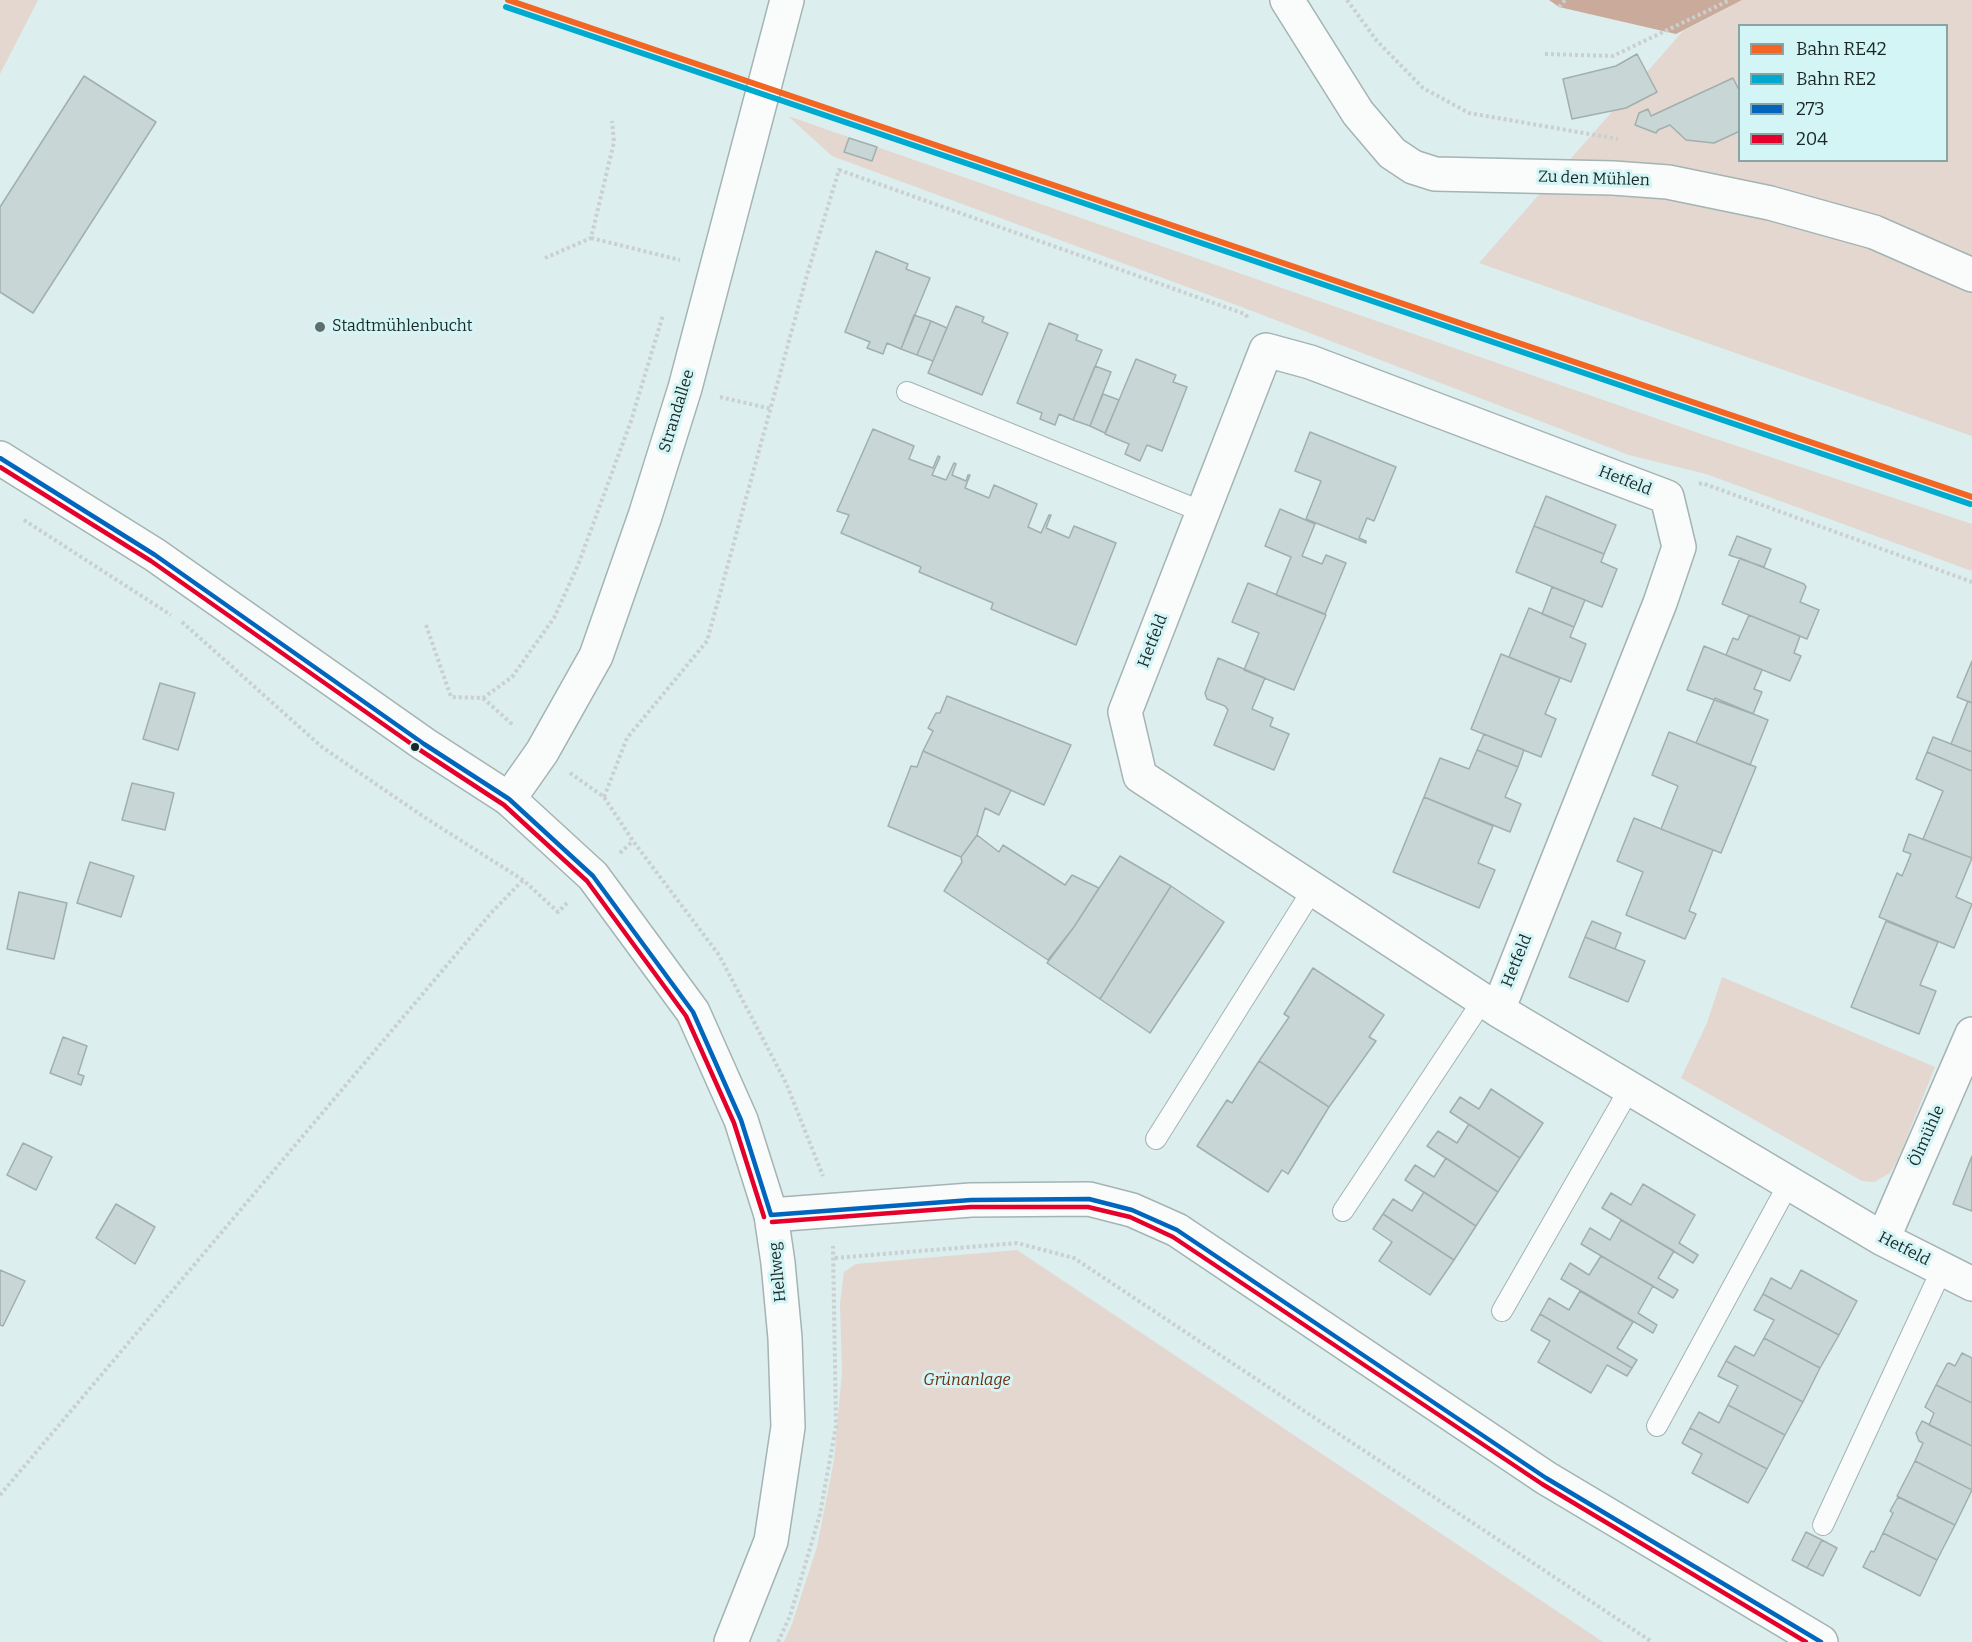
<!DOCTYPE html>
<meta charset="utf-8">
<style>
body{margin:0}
#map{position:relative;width:1972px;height:1642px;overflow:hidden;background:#dceeee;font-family:Bitter,serif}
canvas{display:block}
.legend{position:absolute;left:1738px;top:24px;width:210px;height:138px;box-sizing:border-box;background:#d4f5f6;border:2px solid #8aa3a4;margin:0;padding:8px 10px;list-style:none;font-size:18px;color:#1c2828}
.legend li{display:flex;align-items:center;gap:12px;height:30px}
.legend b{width:30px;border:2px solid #8aa3a4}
</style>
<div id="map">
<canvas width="1972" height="1642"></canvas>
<ul class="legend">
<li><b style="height:8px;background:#f26522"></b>Bahn RE42</li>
<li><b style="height:8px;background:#00a9ce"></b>Bahn RE2</li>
<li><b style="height:8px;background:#0065bd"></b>273</li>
<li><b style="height:8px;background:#e4002b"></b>204</li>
</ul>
</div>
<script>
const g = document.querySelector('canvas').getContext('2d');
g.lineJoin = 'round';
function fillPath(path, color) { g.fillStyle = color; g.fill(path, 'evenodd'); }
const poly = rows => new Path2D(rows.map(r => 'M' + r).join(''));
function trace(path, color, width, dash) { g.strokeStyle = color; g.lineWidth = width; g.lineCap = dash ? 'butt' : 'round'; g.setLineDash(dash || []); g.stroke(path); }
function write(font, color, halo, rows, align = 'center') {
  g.font = font + ' Bitter,serif'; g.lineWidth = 6; g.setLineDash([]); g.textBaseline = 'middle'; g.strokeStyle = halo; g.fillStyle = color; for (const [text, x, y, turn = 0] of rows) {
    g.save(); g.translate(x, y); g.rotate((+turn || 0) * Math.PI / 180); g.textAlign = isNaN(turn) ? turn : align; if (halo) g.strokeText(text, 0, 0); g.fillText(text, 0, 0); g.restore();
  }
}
const green = poly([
 [0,0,38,0,0,74],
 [1742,0,1972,0,1972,436,1479,263,1683,31],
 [1740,26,1946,26,1946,160,1740,160],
 [788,116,1701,434,1972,524,1972,571,1706,474,1629,455,1239,306,832,156],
 [1722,977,1935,1067,1898,1159,1890,1173,1874,1182,1862,1181,1681,1078,1707,1023],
 [1017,1250,1137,1330,1603,1642,784,1642,792,1624,817,1547,834,1460,842,1372,840,1304,844,1272,856,1264]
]);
const water = poly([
 [1549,0,1742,0,1676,34,1559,7]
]);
const building = poly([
 [1637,54,1657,92,1626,108,1572,119,1563,79,1616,66,1637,54],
 [84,76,156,122,33,313,0,292,0,207,84,76],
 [1733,78,1740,92,1740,131,1714,143,1686,140,1670,125,1658,130,1656,133,1635,125,1639,113,1648,109,1651,116,1733,78],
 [849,138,877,147,872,161,844,152,849,138],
 [876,251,908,264,906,269,930,278,901,349,887,343,883,354,867,348,870,342,845,332,876,251],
 [956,306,984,317,982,322,1008,333,982,395,928,373,956,306],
 [914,315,931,321,917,355,901,349,914,315],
 [931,321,947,328,933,361,917,355,931,321],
 [1049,323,1078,335,1076,340,1102,350,1073,420,1059,414,1055,425,1040,419,1042,413,1017,403,1049,323],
 [1136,359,1176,375,1173,382,1187,387,1162,451,1147,445,1140,461,1125,454,1129,444,1105,434,1136,359],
 [1095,366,1111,372,1090,426,1073,420,1095,366],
 [1103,394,1119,400,1105,433,1090,426,1103,394],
 [873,429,914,446,909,459,933,468,938,456,940,457,932,475,946,480,954,463,956,464,952,475,966,481,968,475,970,475,965,488,989,498,994,485,1037,504,1028,527,1041,533,1049,515,1051,515,1046,528,1069,538,1074,526,1116,543,1076,645,991,609,993,603,919,572,921,567,841,533,849,515,837,511,873,429],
 [1310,432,1396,467,1374,521,1367,518,1359,538,1366,541,1366,543,1306,519,1321,481,1295,471,1310,432],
 [1546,496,1616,525,1604,554,1534,526,1546,496],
 [1280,509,1315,524,1302,556,1322,564,1326,555,1346,563,1325,614,1276,595,1291,557,1265,546,1280,509],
 [1534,526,1604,554,1601,562,1617,569,1602,607,1516,572,1534,526],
 [1737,536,1771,549,1764,567,1729,555,1737,536],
 [1740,558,1804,584,1806,587,1800,602,1819,610,1807,639,1722,604,1740,558],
 [1248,583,1326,615,1294,690,1244,670,1259,633,1232,622,1248,583],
 [1552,587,1585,600,1574,627,1542,614,1552,587],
 [1529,608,1574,627,1570,637,1586,644,1571,682,1509,657,1529,608],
 [1749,615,1800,636,1794,653,1801,656,1790,681,1726,655,1733,638,1738,640,1749,615],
 [1704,646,1762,670,1754,689,1762,692,1753,714,1687,690,1704,646],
 [1501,654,1560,678,1545,714,1556,719,1541,757,1471,729,1501,654],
 [1218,658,1265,678,1252,709,1273,718,1270,726,1289,734,1274,770,1214,745,1228,710,1225,706,1207,699,1205,693,1218,658],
 [1972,661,1972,703,1957,697,1972,661],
 [160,683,195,693,178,750,143,739,160,683],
 [947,696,1071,745,1044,805,923,751,933,731,928,728,936,713,940,713,947,696],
 [1715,698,1768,720,1750,765,1696,743,1715,698],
 [1968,701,1972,703,1972,752,1951,744,1968,701],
 [1669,732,1756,767,1721,853,1661,829,1678,786,1652,775,1669,732],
 [1484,734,1524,750,1518,767,1477,750,1484,734],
 [1933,737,1972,752,1972,771,1927,752,1933,737],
 [1477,750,1518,767,1505,797,1521,804,1510,832,1424,797,1440,758,1469,769,1477,750],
 [923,751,1011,790,999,815,985,808,977,835,961,857,888,826,911,766,917,767,923,751],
 [1927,752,1972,771,1972,858,1923,839,1943,791,1916,779,1927,752],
 [132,783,174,793,165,830,122,820,132,783],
 [1424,797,1493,826,1478,863,1495,870,1479,908,1393,872,1424,797],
 [1634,818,1713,850,1689,911,1696,914,1685,939,1626,915,1643,872,1617,861,1634,818],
 [1909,834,1972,858,1956,897,1972,904,1954,948,1879,917,1897,873,1902,876,1911,854,1903,851,1909,834],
 [977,835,999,852,1003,845,1065,885,1072,875,1099,888,1074,927,1048,960,944,891,962,862,961,857,977,835],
 [1120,856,1171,886,1100,999,1047,963,1074,927,1120,856],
 [90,862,134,876,121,917,77,903,90,862],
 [1171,886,1224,922,1150,1033,1100,999,1171,886],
 [19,892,67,903,54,959,7,949,19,892],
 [1592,921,1621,933,1615,949,1585,937,1592,921],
 [1886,921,1938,942,1920,985,1936,991,1919,1034,1851,1007,1886,921],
 [1585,937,1645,961,1628,1002,1569,977,1585,937],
 [1313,968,1384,1015,1369,1037,1376,1041,1329,1107,1259,1061,1289,1017,1284,1014,1313,968],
 [63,1037,87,1046,78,1074,84,1076,81,1085,50,1073,63,1037],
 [1259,1061,1329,1107,1288,1174,1282,1170,1268,1192,1197,1146,1227,1100,1232,1103,1259,1061],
 [1491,1089,1543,1123,1520,1158,1450,1112,1460,1097,1479,1109,1491,1089],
 [1469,1124,1520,1158,1498,1192,1427,1146,1438,1131,1457,1143,1469,1124],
 [23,1143,52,1157,36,1190,7,1175,23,1143],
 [1972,1156,1972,1211,1953,1204,1972,1156],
 [1446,1158,1498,1192,1476,1226,1405,1180,1415,1165,1434,1177,1446,1158],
 [1643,1184,1695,1215,1679,1243,1698,1255,1693,1263,1602,1208,1611,1193,1631,1205,1643,1184],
 [1424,1192,1476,1226,1454,1260,1383,1214,1393,1199,1412,1211,1424,1192],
 [116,1204,155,1227,135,1264,96,1238,116,1204],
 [1383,1214,1454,1260,1430,1295,1379,1261,1392,1242,1373,1229,1383,1214],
 [1621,1220,1674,1251,1658,1278,1678,1290,1673,1298,1581,1244,1590,1228,1610,1240,1621,1220],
 [1601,1256,1653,1286,1638,1313,1657,1325,1653,1333,1561,1279,1570,1263,1589,1275,1601,1256],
 [0,1270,25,1281,3,1326,0,1325,0,1270],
 [1801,1270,1857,1301,1839,1335,1763,1294,1771,1278,1791,1289,1801,1270],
 [1580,1291,1633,1322,1617,1348,1637,1360,1632,1368,1540,1314,1549,1298,1569,1310,1580,1291],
 [1763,1294,1839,1335,1820,1368,1764,1338,1774,1320,1754,1310,1763,1294],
 [1540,1314,1632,1368,1627,1376,1607,1365,1591,1393,1538,1362,1550,1341,1531,1330,1540,1314],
 [1764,1338,1820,1368,1803,1402,1726,1361,1735,1346,1754,1356,1764,1338],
 [1962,1353,1972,1358,1972,1403,1936,1385,1947,1364,1949,1363,1955,1366,1962,1353],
 [1726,1361,1803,1402,1785,1435,1728,1405,1738,1386,1718,1376,1726,1361],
 [1936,1385,1972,1403,1972,1446,1929,1425,1934,1413,1925,1407,1936,1385],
 [1728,1405,1785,1435,1767,1469,1690,1428,1699,1412,1719,1423,1728,1405],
 [1922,1421,1972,1446,1972,1490,1915,1461,1923,1443,1919,1441,1916,1433,1922,1421],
 [1690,1428,1767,1469,1748,1503,1692,1473,1702,1454,1682,1443,1690,1428],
 [1915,1461,1972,1490,1955,1525,1897,1496,1915,1461],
 [1898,1497,1955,1525,1937,1560,1883,1533,1893,1513,1890,1511,1898,1497],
 [1806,1532,1822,1540,1807,1568,1792,1560,1806,1532],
 [1883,1533,1937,1560,1920,1596,1863,1567,1871,1551,1874,1552,1883,1533],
 [1822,1540,1837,1548,1823,1576,1807,1568,1822,1540]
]);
const path = poly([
 [1347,0,1377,41,1423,88,1469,113,1618,139],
 [1559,7,1565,0],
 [1545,54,1613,56,1730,0],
 [591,238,680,260],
 [545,258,591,238,614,142,612,121],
 [720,397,772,409],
 [1699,484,1702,483,1972,582],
 [24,520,171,615],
 [182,622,322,747,424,817,523,880,558,912,567,903],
 [426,625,451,697,483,698,512,677,554,618,578,565,631,421,663,315],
 [483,698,514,726],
 [570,773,604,797,633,841,719,955,786,1083,823,1176],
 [604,797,627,738,707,641,807,275,839,170,1245,314,1248,318],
 [620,853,633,841],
 [835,1258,1017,1243,1074,1258,1652,1642],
 [0,1495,491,913,523,880],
 [778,1642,790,1616,820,1514,836,1426,833,1246]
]);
const service = poly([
 [907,392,1203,512],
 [1156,1139,1313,889],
 [1343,1211,1483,1000],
 [1502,1311,1630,1088],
 [1657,1426,1789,1183],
 [1823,1525,1942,1269]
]);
const minor = poly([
 [1287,0,1358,113,1392,153,1413,167,1435,174,1613,178,1668,182,1770,203,1874,232,1972,275],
 [509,799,542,752,596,656,645,516,685,388,787,0],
 [1498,1010,1660,603,1679,547,1667,497,1310,362,1266,350,1125,712,1140,776,1498,1010,1883,1239,1972,1284],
 [771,1215,971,1200,1089,1199,1132,1210,1177,1230,1546,1478,1821,1642],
 [1883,1239,1972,1034]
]);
const tertiary = poly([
 [0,458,155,555,424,744,509,799,593,876,693,1012,741,1120,771,1215,778,1263,785,1338,788,1427,771,1541,731,1642]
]);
const bus1 = poly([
 [0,458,155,555,424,744,509,799,593,876,693,1012,741,1120,771,1215],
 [771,1215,971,1200,1089,1199,1132,1210,1177,1230,1546,1478,1821,1642]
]);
const bus2 = poly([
 [0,467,151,561,420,750,504,805,587,881,686,1016,734,1123,764,1217],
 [772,1222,971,1207,1088,1207,1130,1217,1173,1237,1542,1484,1806,1642]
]);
const rail1 = poly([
 [508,0,1972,497]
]);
const rail2 = poly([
 [506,7,1970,504]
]);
const markers = [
 [320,327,6,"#5f6d6d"],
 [415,747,5,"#1c2828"]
];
const streetNames = [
 ["Zu den Mühlen",1594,179,2],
 ["Strandallee",677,411,-73],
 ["Hetfeld",1625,481,21],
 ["Hetfeld",1153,641,-69],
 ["Hetfeld",1517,961,-68],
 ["Ölmühle",1927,1136,-66],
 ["Hetfeld",1904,1249,27],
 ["Hellweg",778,1272,-96]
];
const poiNames = [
 ["Stadtmühlenbucht",332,327]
];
const parkNames = [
 ["Grünanlage",967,1381]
];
fillPath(green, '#e3d7cf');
fillPath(water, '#caaa9b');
fillPath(building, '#c8d6d6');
trace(building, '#a1afaf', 1.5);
trace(service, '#a4b3b3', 22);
trace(minor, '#a4b3b3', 36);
trace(tertiary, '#a4b3b3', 36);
trace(path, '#cacfcf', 4, [3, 3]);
trace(service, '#fafcfc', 20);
trace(minor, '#fafcfc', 33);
trace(tertiary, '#fafcfc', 33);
trace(bus1, '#0065bd', 4.5);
trace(bus2, '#e4002b', 4.5);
trace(rail1, '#f26522', 6);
trace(rail2, '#00a9ce', 6);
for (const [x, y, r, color] of markers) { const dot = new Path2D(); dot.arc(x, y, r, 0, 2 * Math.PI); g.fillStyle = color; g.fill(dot); trace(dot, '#d4f5f6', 2); }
write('16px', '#1c2828', '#d4f5f6', streetNames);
write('16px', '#1c2828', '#d4f5f6', poiNames, 'left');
write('italic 16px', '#6f2d0e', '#d4f5f6', parkNames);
</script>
